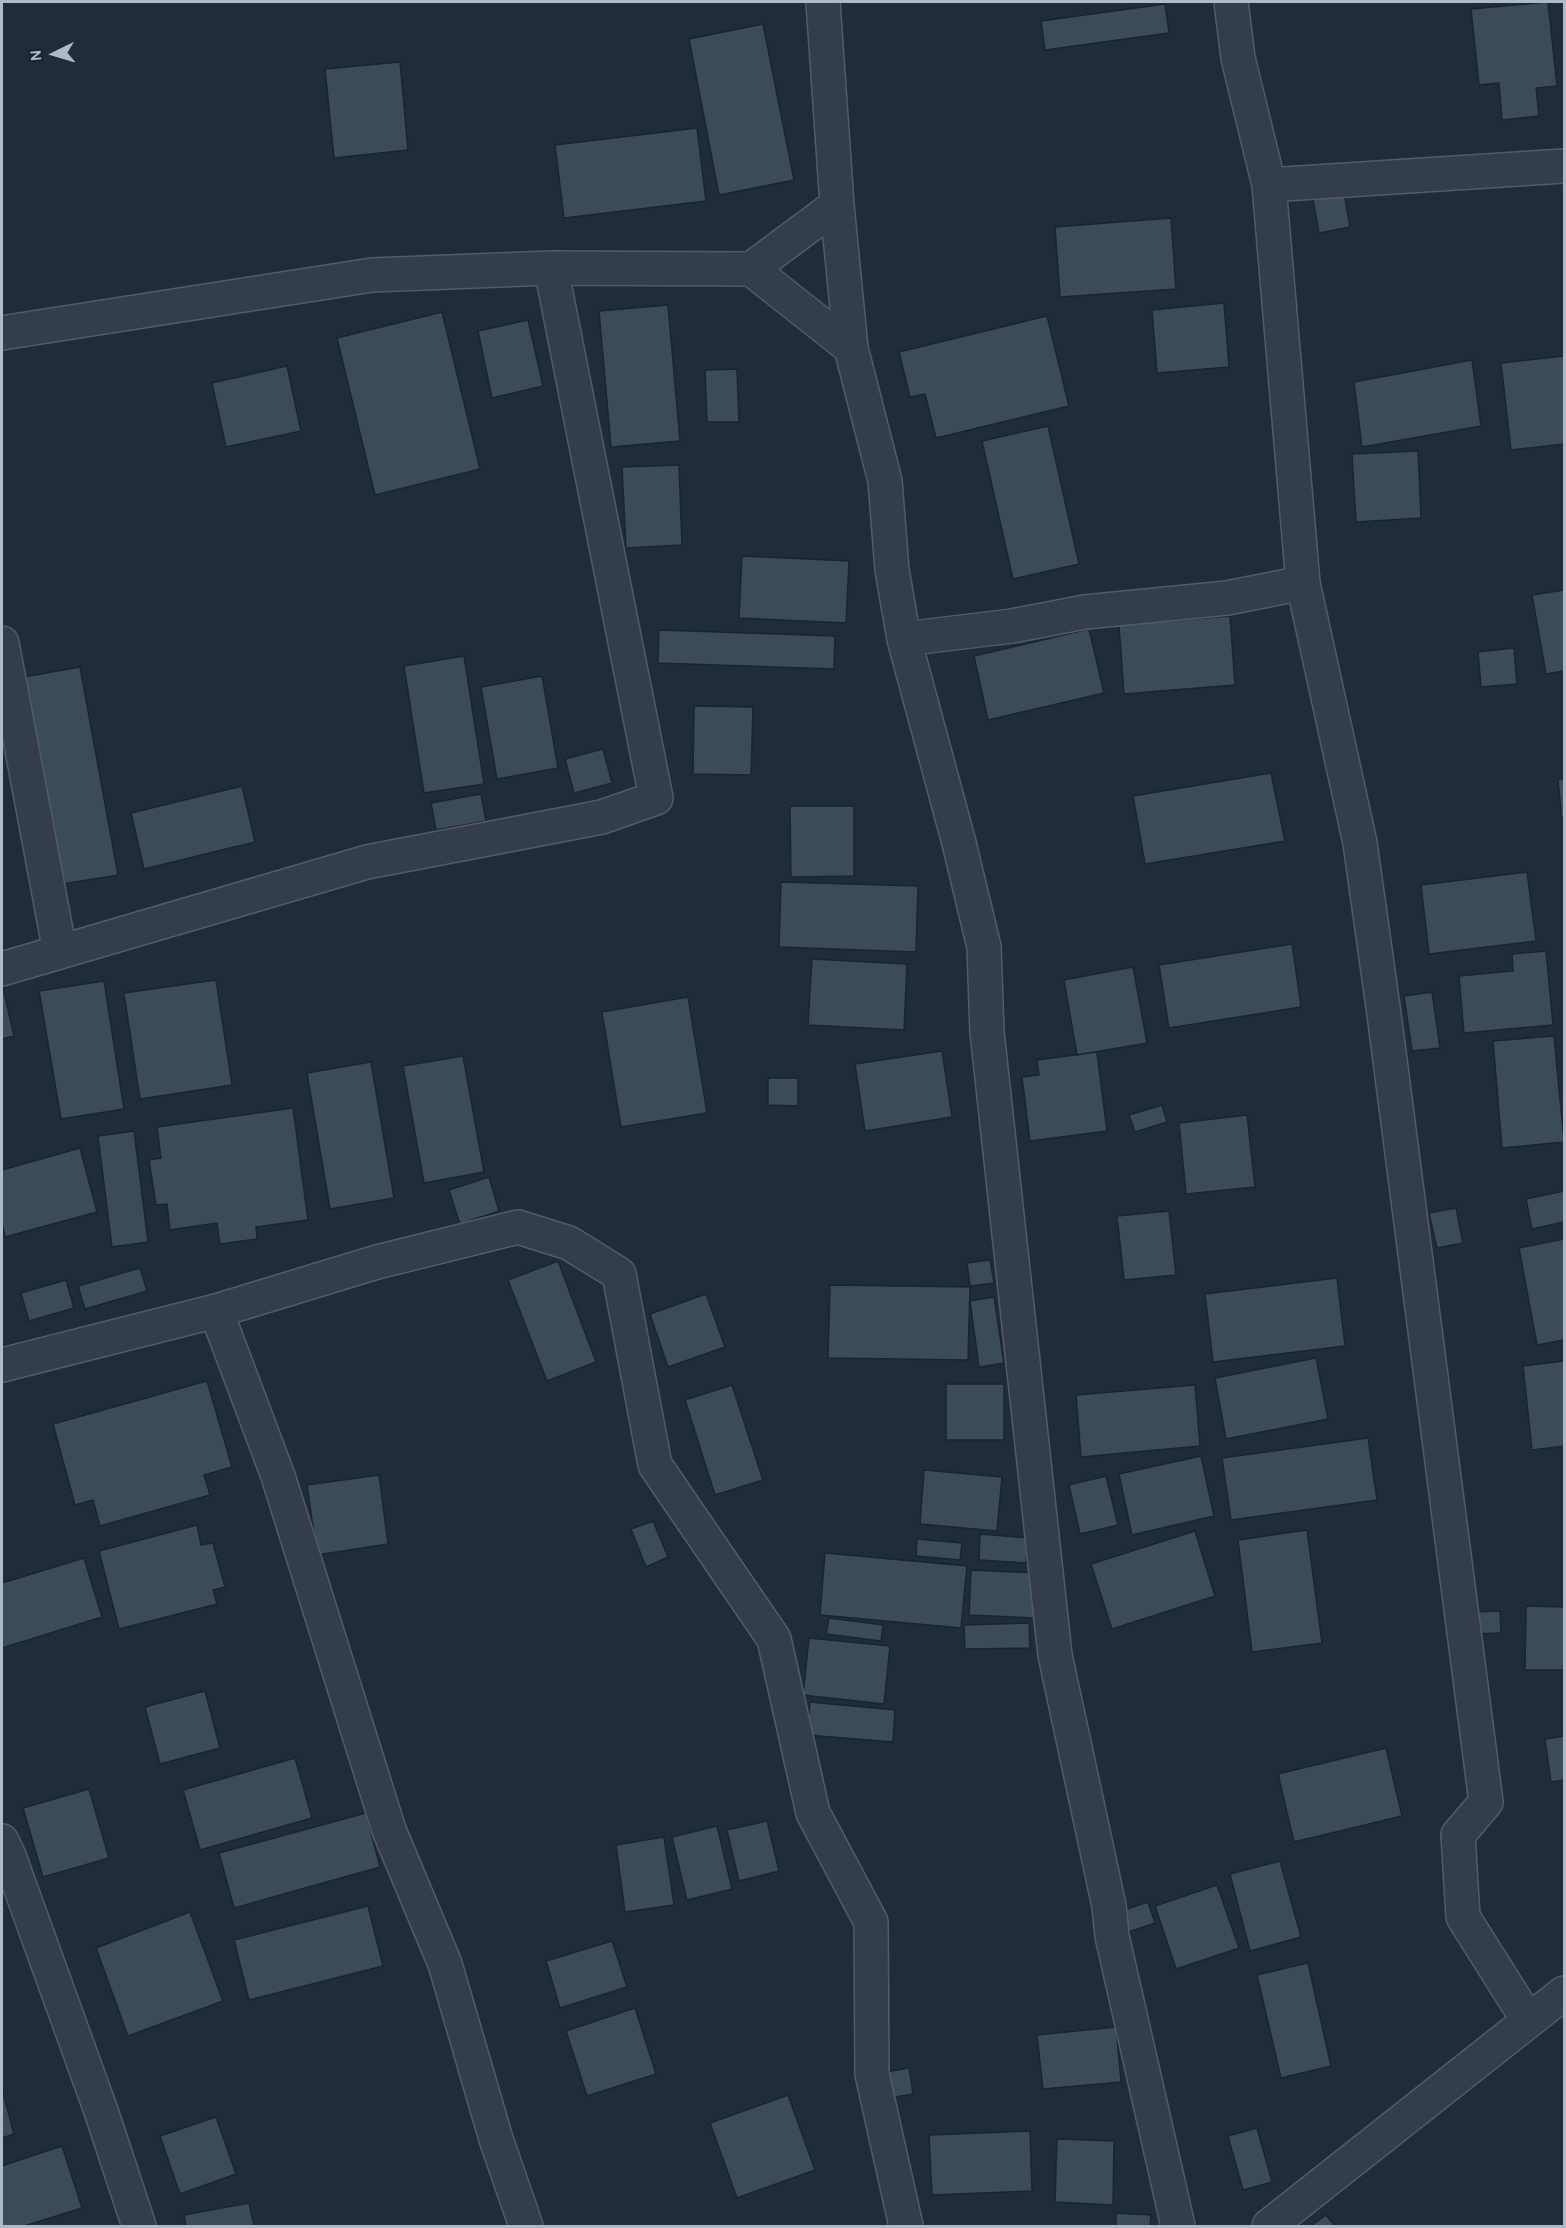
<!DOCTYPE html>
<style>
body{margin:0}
#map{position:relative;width:1566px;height:2228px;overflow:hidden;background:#202c3a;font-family:Karla,sans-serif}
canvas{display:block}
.frame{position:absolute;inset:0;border:3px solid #afb9c7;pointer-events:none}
.north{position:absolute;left:24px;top:24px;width:60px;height:60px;-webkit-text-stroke:4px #19232f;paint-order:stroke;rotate:265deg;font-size:16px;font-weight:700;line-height:24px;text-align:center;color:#afb9c7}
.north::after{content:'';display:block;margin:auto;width:21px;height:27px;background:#afb9c7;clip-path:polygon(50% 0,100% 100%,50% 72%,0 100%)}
</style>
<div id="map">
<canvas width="1566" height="2228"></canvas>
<div class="frame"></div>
<div class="north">N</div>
</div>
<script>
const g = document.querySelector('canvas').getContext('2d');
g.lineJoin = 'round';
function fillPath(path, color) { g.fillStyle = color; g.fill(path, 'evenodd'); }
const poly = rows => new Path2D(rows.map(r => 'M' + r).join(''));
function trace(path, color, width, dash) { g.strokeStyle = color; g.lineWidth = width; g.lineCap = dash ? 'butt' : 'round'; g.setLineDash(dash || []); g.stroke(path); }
const building = poly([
 [1548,2,1557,86,1536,88,1539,116,1502,120,1499,83,1479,85,1471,9,1548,2],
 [1165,4,1169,33,1045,50,1041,21,1165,4],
 [763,24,794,180,719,195,689,39,763,24],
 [400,62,408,150,334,158,325,69,400,62],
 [697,128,706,201,564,218,555,145,697,128],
 [1344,193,1350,227,1319,233,1313,199,1344,193],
 [1171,218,1176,289,1060,297,1055,227,1171,218],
 [1224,303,1229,367,1157,373,1152,310,1224,303],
 [668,305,680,441,611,447,599,311,668,305],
 [442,312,480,469,375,495,337,338,442,312],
 [1047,316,1069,406,936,438,925,394,910,397,899,352,1047,316],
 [528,320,543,386,492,398,478,331,528,320],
 [1564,356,1564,444,1511,450,1501,363,1564,356],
 [1472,360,1481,426,1362,447,1354,382,1472,360],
 [287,366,301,431,226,447,212,383,287,366],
 [737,369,739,422,707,422,705,370,737,369],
 [1048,426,1079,564,1013,579,982,441,1048,426],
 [1418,451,1421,518,1356,522,1352,454,1418,451],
 [679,465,682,545,626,548,622,467,679,465],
 [742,556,849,561,846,623,739,618,742,556],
 [1564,590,1564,671,1546,674,1532,595,1564,590],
 [1230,616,1235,685,1124,694,1119,625,1230,616],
 [1089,629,1104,693,988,720,974,656,1089,629],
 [659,630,835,636,834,669,658,663,659,630],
 [1514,648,1517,684,1481,687,1478,652,1514,648],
 [464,656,484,784,424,793,404,666,464,656],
 [80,667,118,875,63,884,24,677,80,667],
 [542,676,558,768,497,779,481,687,542,676],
 [694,706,753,707,751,775,693,774,694,706],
 [603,749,612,783,574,793,565,759,603,749],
 [1271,773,1285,841,1145,864,1133,796,1271,773],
 [1558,779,1564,779,1564,820,1562,821,1558,779],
 [242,786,255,842,144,869,131,813,242,786],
 [481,794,486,821,436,830,431,803,481,794],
 [790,806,854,806,854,876,791,877,790,806],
 [1527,872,1536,941,1429,954,1421,885,1527,872],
 [781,882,918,886,916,952,779,947,781,882],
 [1292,944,1301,1007,1169,1028,1159,965,1292,944],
 [1546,951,1553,1025,1464,1033,1459,976,1513,971,1512,954,1546,951],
 [812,959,907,964,904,1030,808,1025,812,959],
 [1133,967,1147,1043,1077,1055,1064,980,1133,967],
 [216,980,232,1085,140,1099,124,993,216,980],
 [104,981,124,1109,61,1119,39,991,104,981],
 [2,983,14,1036,2,1039,2,983],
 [1432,992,1440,1048,1412,1051,1404,996,1432,992],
 [688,997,707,1113,621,1127,602,1012,688,997],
 [1554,1036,1564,1142,1502,1148,1493,1041,1554,1036],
 [942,1051,952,1117,865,1131,855,1064,942,1051],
 [1097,1052,1107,1131,1030,1141,1022,1077,1039,1075,1037,1060,1097,1052],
 [463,1056,484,1172,424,1183,403,1066,463,1056],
 [371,1062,394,1198,330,1209,307,1073,371,1062],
 [768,1078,798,1078,798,1106,768,1105,768,1078],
 [1162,1105,1167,1122,1135,1132,1129,1115,1162,1105],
 [293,1108,308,1220,256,1227,257,1239,220,1244,217,1223,170,1230,167,1204,156,1205,149,1160,161,1158,157,1127,293,1108],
 [1247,1115,1255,1187,1186,1194,1179,1123,1247,1115],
 [134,1131,148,1242,112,1247,98,1136,134,1131],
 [80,1148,97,1212,5,1237,2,1223,2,1170,80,1148],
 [489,1177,499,1211,460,1224,449,1190,489,1177],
 [1564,1191,1564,1222,1532,1229,1526,1199,1564,1191],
 [1456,1208,1463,1243,1437,1248,1429,1213,1456,1208],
 [1169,1211,1176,1275,1124,1280,1117,1216,1169,1211],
 [1564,1239,1564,1340,1537,1345,1519,1248,1564,1239],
 [990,1260,994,1283,970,1286,967,1263,990,1260],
 [558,1261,596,1362,547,1381,508,1280,558,1261],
 [140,1268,147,1291,85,1309,78,1286,140,1268],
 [1337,1278,1345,1346,1213,1362,1205,1294,1337,1278],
 [66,1280,74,1308,29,1321,21,1293,66,1280],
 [830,1285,970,1287,968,1360,828,1358,830,1285],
 [706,1294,725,1347,668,1367,650,1314,706,1294],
 [994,1297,1004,1363,979,1367,970,1301,994,1297],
 [1316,1358,1328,1419,1226,1439,1215,1378,1316,1358],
 [1564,1361,1564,1446,1532,1450,1523,1366,1564,1361],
 [207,1381,232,1467,204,1475,210,1495,100,1526,93,1500,75,1505,53,1424,207,1381],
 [946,1384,1004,1384,1004,1440,946,1440,946,1384],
 [732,1385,763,1480,715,1495,685,1400,732,1385],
 [1195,1385,1200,1446,1081,1457,1076,1395,1195,1385],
 [1368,1438,1377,1500,1231,1520,1222,1458,1368,1438],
 [1201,1456,1214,1516,1132,1535,1119,1474,1201,1456],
 [924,1470,1002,1477,997,1531,920,1524,924,1470],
 [379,1475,388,1544,317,1555,307,1485,379,1475],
 [1106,1476,1118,1525,1080,1534,1069,1485,1106,1476],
 [653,1521,668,1557,646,1567,631,1529,653,1521],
 [197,1525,201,1545,213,1543,225,1587,213,1590,217,1604,119,1629,99,1551,197,1525],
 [1307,1530,1322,1643,1252,1652,1238,1540,1307,1530],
 [1195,1531,1215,1596,1112,1629,1091,1564,1195,1531],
 [980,1534,1028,1538,1026,1563,979,1560,980,1534],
 [917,1539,962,1543,960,1560,916,1556,917,1539],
 [825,1553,967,1566,961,1628,820,1615,825,1553],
 [84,1558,102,1617,2,1648,2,1583,84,1558],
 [971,1570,1037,1573,1035,1618,969,1615,971,1570],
 [1526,1606,1564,1607,1564,1670,1525,1670,1526,1606],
 [1500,1611,1501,1633,1473,1634,1472,1612,1500,1611],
 [829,1618,883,1625,881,1641,826,1634,829,1618],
 [1029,1623,1030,1648,965,1649,964,1625,1029,1623],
 [809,1638,890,1646,884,1704,803,1695,809,1638],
 [205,1691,220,1748,160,1764,145,1707,205,1691],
 [810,1702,895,1710,893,1742,807,1735,810,1702],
 [1564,1736,1564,1780,1551,1782,1545,1739,1564,1736],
 [1386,1748,1402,1816,1294,1842,1278,1774,1386,1748],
 [295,1758,312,1818,200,1850,183,1790,295,1758],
 [89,1789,109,1858,43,1877,23,1808,89,1789],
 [366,1813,380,1867,234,1908,219,1853,366,1813],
 [767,1821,779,1871,739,1881,727,1830,767,1821],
 [717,1826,732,1889,687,1900,672,1837,717,1826],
 [664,1837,674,1905,625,1912,616,1845,664,1837],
 [1280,1861,1301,1937,1250,1951,1230,1874,1280,1861],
 [1217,1885,1239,1948,1176,1969,1155,1906,1217,1885],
 [1148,1902,1155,1923,1125,1933,1118,1912,1148,1902],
 [368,1906,383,1966,249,2000,234,1940,368,1906],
 [190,1912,223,2001,128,2036,96,1948,190,1912],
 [612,1941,627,1987,560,2008,546,1961,612,1941],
 [1308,1963,1331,2066,1281,2078,1257,1975,1308,1963],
 [635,2008,656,2074,587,2096,566,2031,635,2008],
 [1116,2027,1121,2082,1043,2089,1037,2035,1116,2027],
 [909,2068,913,2094,890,2098,886,2072,909,2068],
 [2,2089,14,2134,2,2138,2,2089],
 [788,2095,815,2170,737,2198,710,2123,788,2095],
 [216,2117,236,2174,180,2194,160,2136,216,2117],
 [1257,2128,1272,2182,1243,2190,1228,2136,1257,2128],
 [1030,2131,1032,2191,932,2195,929,2135,1030,2131],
 [1057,2139,1114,2141,1113,2205,1055,2202,1057,2139],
 [62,2146,82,2208,24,2226,2,2226,2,2166,62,2146],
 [249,2203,254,2226,186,2226,184,2215,249,2203],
 [1116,2213,1151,2215,1150,2226,1116,2226,1116,2213],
 [1326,2215,1335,2226,1311,2226,1326,2215]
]);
const street = poly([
 [823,2,837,205,851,348,885,481,892,570,904,639,959,843,984,947,987,1032,1055,1655,1109,1906,1112,1936,1178,2226],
 [1231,2,1238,58,1269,185,1303,583,1360,843,1384,1014,1486,1802,1458,1835,1463,1917,1528,2020],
 [1269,185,1564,166],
 [751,269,851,348],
 [2,333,372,275,551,268,751,269,837,205],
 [904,639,1012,626,1085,612,1227,598,1303,583],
 [2,643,60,952],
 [2,969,367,862,602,817,656,798,551,268],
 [216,1311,278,1476,389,1830,445,1964,496,2139,526,2226],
 [2,1365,216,1311,377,1262,518,1227,569,1243,619,1274,655,1465,774,1639,813,1813,871,1922,872,2074,906,2226],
 [2,1841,9,1856,101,2111,139,2226],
 [1269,2226,1564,1993]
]);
fillPath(building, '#3c4b5a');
trace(building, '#1b2531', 1.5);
trace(street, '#525c68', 36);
trace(street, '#343e4a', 33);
</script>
